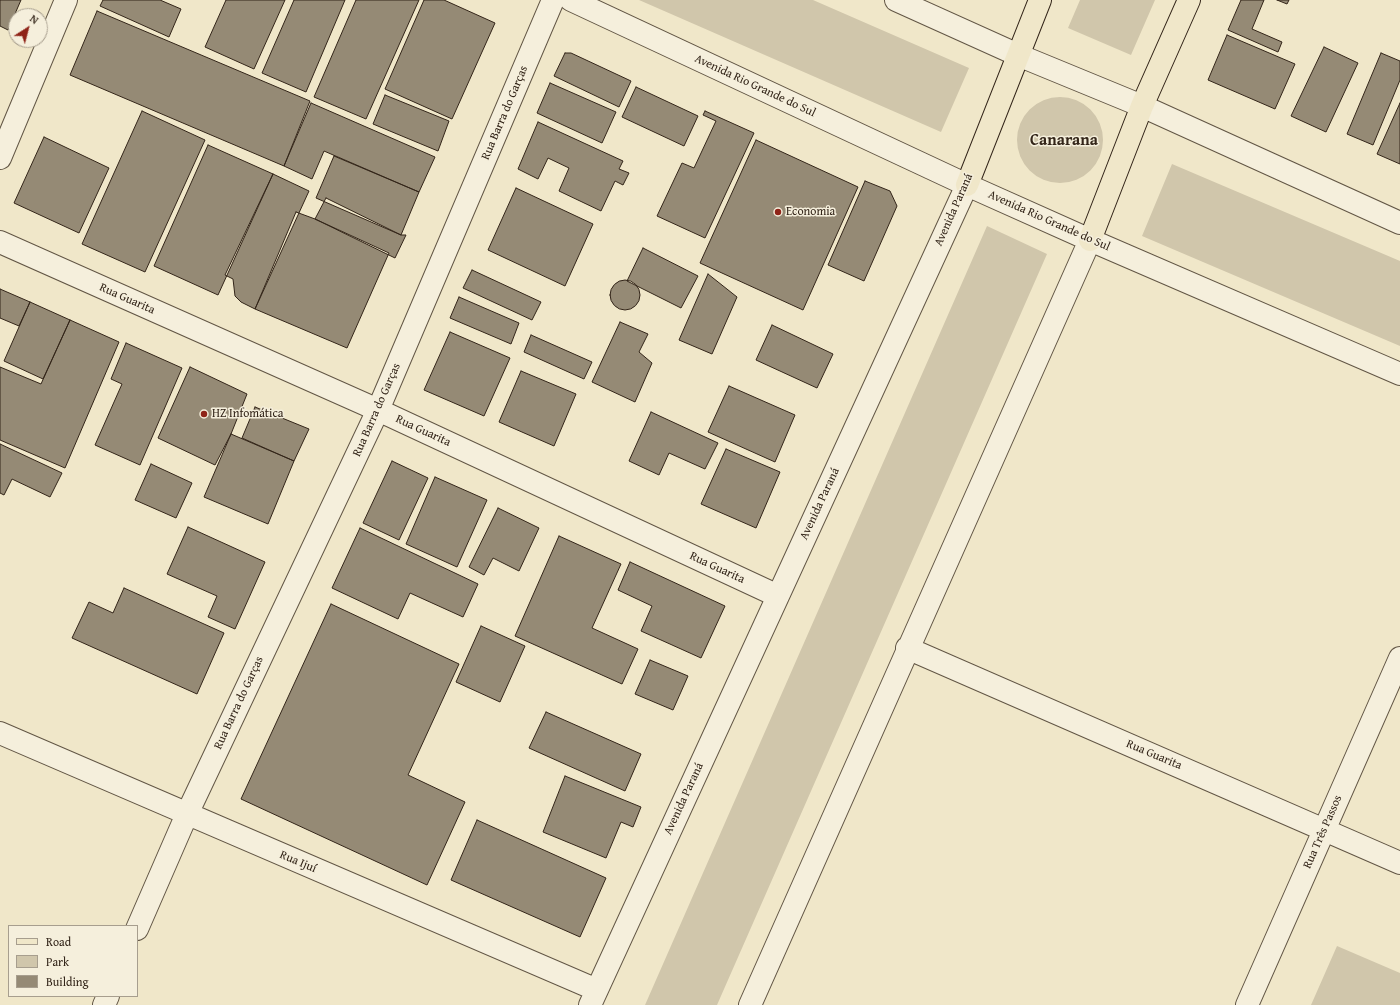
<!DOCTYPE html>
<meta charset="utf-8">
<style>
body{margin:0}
#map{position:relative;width:1400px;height:1005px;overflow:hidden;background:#f0e7c9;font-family:"Gentium Book Plus",serif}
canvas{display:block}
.legend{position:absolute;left:8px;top:925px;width:130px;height:72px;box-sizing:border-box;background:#f5efdc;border:1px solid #a79e8e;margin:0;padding:5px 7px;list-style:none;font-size:12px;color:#332519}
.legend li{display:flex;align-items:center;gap:8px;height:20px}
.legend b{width:20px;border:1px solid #a79e8e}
.north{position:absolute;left:8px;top:8px;width:40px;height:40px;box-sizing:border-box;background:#f5efdc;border:1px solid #a79e8e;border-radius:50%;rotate:36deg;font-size:11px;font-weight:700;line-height:16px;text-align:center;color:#332519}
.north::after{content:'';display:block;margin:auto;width:14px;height:18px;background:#8f2418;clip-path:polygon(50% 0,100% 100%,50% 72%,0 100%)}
</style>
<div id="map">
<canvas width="1400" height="1005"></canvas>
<ul class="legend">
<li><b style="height:5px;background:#f0e7c9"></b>Road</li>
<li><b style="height:11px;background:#d0c6ab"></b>Park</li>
<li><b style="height:11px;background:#958a75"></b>Building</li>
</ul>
<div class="north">N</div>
</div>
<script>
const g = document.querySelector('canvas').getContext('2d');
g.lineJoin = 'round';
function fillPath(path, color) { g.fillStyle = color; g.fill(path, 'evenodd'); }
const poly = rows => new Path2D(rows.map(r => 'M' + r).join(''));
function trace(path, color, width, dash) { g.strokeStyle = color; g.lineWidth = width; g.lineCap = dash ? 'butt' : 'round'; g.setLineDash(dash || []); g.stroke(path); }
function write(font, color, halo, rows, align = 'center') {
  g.font = font + ' "Gentium Book Plus",serif'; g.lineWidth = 3; g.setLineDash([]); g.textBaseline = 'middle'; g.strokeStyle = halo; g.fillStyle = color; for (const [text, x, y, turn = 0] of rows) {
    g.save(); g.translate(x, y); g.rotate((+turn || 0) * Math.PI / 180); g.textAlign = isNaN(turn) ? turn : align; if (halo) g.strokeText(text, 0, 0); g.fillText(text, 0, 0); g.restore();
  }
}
const green = poly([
 [639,0,813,0,969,68,941,132],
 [1080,0,1155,0,1131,55,1068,28],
 '1017 140a43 43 0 1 1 86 0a43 43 0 1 1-86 0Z',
 [1172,164,1400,261,1400,346,1142,236],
 [987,226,1047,254,717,1005,645,1005],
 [1337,946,1400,973,1400,1005,1311,1005]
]);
const building = poly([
 [0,0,21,0,8,30,0,26,0,0],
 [103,0,160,0,181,9,169,37,100,6,103,0],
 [226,0,285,0,254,69,205,47,226,0],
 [294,0,345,0,306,92,262,73,294,0],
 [356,0,419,0,366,119,314,97,356,0],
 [424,0,444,0,495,23,452,119,385,89,424,0],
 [1241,0,1264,0,1252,29,1282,42,1278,52,1228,30,1241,0],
 [1277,0,1289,0,1287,4,1277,0],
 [97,11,310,101,284,166,70,75,97,11],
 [1227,35,1295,64,1275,109,1208,80,1227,35],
 [1324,47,1358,63,1326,132,1291,116,1324,47],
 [565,53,571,53,631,81,619,107,554,76,565,53],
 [1381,53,1400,61,1400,80,1373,145,1347,134,1381,53],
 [550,83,616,112,602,143,537,113,550,83],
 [636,87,698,116,684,146,622,117,636,87],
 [385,95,449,121,438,151,373,124,385,95],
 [311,103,435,157,419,192,324,151,312,179,284,166,311,103],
 [1400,103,1400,164,1377,154,1400,103],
 [142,111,205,140,145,272,82,244,142,111],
 [705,111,754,133,705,238,657,216,682,163,694,168,716,121,703,115,705,111],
 [538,122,623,161,619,169,629,173,623,185,615,181,601,211,559,191,569,168,548,158,538,179,518,169,538,122],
 [44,137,109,168,79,233,14,203,44,137],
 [756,140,858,187,803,310,700,263,756,140],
 [208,145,273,174,218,295,154,266,208,145],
 [334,156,419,192,401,235,316,198,334,156],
 [273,174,309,191,255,309,241,302,235,296,233,279,225,275,273,174],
 [865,181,890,191,897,206,864,281,828,265,865,181],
 [516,188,593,224,565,286,488,250,516,188],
 [326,198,401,235,406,235,395,258,315,219,326,198],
 [296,212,315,219,389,253,347,348,255,309,296,212],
 [643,248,698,276,681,308,627,281,643,248],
 [472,270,541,302,532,320,463,288,472,270],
 [708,274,737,297,712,354,679,340,708,274],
 '610 295a15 15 0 1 1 30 0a15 15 0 1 1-30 0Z',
 [0,289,30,302,19,326,0,318,0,289],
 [459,297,519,323,511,344,450,318,459,297],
 [30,302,70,320,43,379,4,361,30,302],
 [70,320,119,342,65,468,0,440,0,367,41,384,70,320],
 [620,322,648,334,639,352,652,363,635,402,592,382,620,322],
 [772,325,833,354,817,388,756,360,772,325],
 [450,332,510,358,484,416,424,390,450,332],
 [531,335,592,362,584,379,524,352,531,335],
 [126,343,182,368,140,465,95,445,122,384,111,379,126,343],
 [190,367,247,394,231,434,215,465,158,438,190,367],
 [521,371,576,394,554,446,499,422,521,371],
 [729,386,795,415,775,462,708,432,729,386],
 [255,407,309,429,294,461,242,438,255,407],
 [651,412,718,443,705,469,669,453,659,475,629,461,651,412],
 [231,434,294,461,268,524,204,497,231,434],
 [0,444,62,473,50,497,12,479,4,495,0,493,0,444],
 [726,449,780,472,756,528,701,504,726,449],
 [392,461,428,478,399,540,363,523,392,461],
 [151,464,192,483,176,518,135,500,151,464],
 [435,477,487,500,457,567,406,544,435,477],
 [498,508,539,528,519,571,493,558,484,575,469,567,498,508],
 [188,527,265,562,235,629,208,617,217,596,167,574,188,527],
 [360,528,478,584,463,617,410,593,398,619,332,588,360,528],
 [559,536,621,564,592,628,638,649,622,684,515,636,559,536],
 [630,562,725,606,701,658,641,631,652,606,618,590,630,562],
 [124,588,224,633,197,694,72,638,89,602,113,613,124,588],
 [331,604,459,664,408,775,465,802,427,885,241,799,331,604],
 [481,626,525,646,500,702,456,682,481,626],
 [650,660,688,676,673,710,635,694,650,660],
 [546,712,641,754,625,791,529,748,546,712],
 [565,776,641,807,633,827,621,822,606,858,543,832,565,776],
 [477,820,606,878,580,937,451,880,477,820]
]);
const minor = poly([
 [571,0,967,185,1090,240,1400,374],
 [896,0,1018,55,1142,106,1400,223],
 [0,158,66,0],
 [0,242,378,410,778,596],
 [907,648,1400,863],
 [0,733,597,990],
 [137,929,187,814,378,410,553,0],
 [104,1005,108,996],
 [590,1005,967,185],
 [750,1005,1090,240],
 [1247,1005,1400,658]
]);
const major = poly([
 [967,185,1040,0],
 [1090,240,1142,106,1189,0]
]);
const markers = [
 [778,212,4,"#8f2418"],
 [204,414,4,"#8f2418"]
];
const streetNames = [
 ["Avenida Rio Grande do Sul",755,86,25],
 ["Rua Barra do Garças",505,113,-67],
 ["Avenida Paraná",954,210,-66],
 ["Avenida Rio Grande do Sul",1049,221,24],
 ["Rua Guarita",127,299,24],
 ["Rua Barra do Garças",377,410,-66],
 ["Rua Guarita",423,431,25],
 ["Avenida Paraná",820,504,-65],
 ["Rua Guarita",717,568,25],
 ["Rua Barra do Garças",239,703,-65],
 ["Rua Guarita",1154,755,23],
 ["Avenida Paraná",684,799,-65],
 ["Rua Três Passos",1323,832,-66],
 ["Rua Ijuí",298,862,23]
];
const poiNames = [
 ["Economia",786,212],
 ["HZ Infomática",212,414]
];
const districtNames = [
 ["Canarana",1064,141]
];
fillPath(green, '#d0c6ab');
fillPath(building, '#958a75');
trace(building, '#332519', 1);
trace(minor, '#625645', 24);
trace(major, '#332519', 24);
trace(minor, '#f5efdc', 22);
trace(major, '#f0e7c9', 22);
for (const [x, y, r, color] of markers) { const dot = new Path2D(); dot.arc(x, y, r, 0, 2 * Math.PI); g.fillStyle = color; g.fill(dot); trace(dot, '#f5efdc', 1.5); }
write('12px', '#332519', '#f5efdc', streetNames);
write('12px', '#332519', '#f5efdc', poiNames, 'left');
write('bold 16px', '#332519', '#f5efdc', districtNames);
</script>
